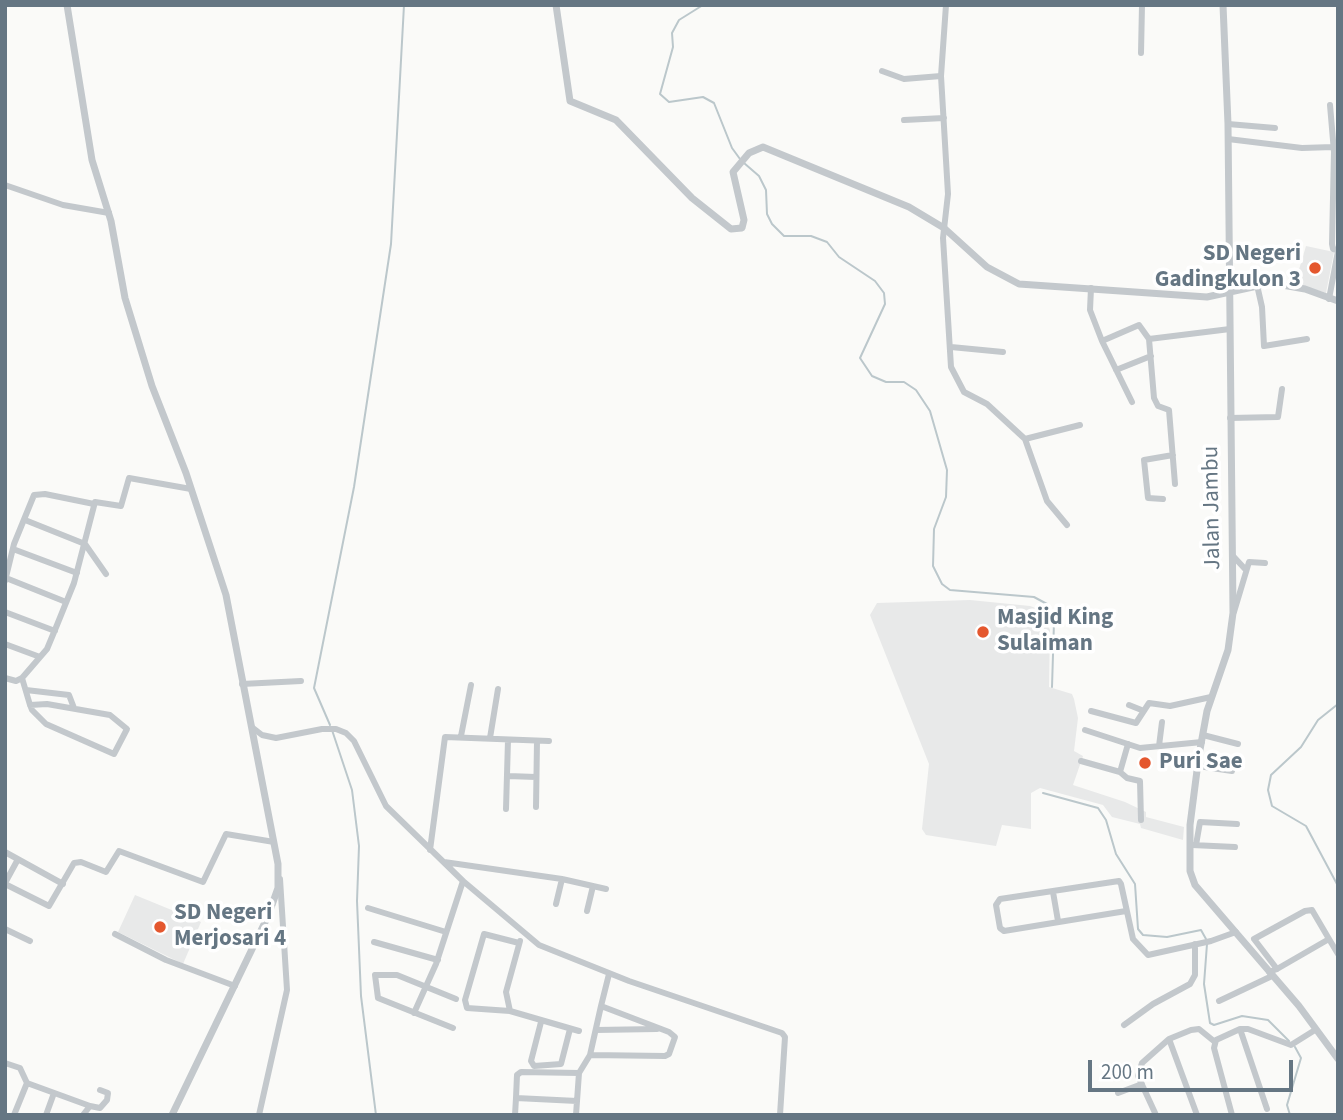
<!DOCTYPE html>
<style>
body{margin:0}
#map{position:relative;width:1343px;height:1120px;overflow:hidden;background:#fafaf8;font-family:"Source Sans 3",sans-serif}
canvas{display:block}
.frame{position:absolute;inset:0;border:7px solid #657683;pointer-events:none}
.scale{position:absolute;left:1088px;top:1060px;width:205px;height:32px;box-sizing:border-box;border:4px solid #657683;border-top:0;padding-left:9px;font-size:21px;line-height:24px;white-space:nowrap;color:#657683;-webkit-text-stroke:5px #fff;paint-order:stroke}
</style>
<div id="map">
<canvas width="1343" height="1120"></canvas>
<div class="frame"></div>
<div class="scale">200 m</div>
</div>
<script>
const g = document.querySelector('canvas').getContext('2d');
g.lineJoin = 'round';
function fillPath(path, color) { g.fillStyle = color; g.fill(path, 'evenodd'); }
const poly = rows => new Path2D(rows.map(r => 'M' + r).join(''));
function trace(path, color, width, dash) { g.strokeStyle = color; g.lineWidth = width; g.lineCap = dash ? 'butt' : 'round'; g.setLineDash(dash || []); g.stroke(path); }
function write(font, color, halo, rows, align = 'center') {
  g.font = font + ' "Source Sans 3",sans-serif'; g.lineWidth = 7; g.setLineDash([]); g.textBaseline = 'middle'; g.strokeStyle = halo; g.fillStyle = color; for (const [text, x, y, turn = 0] of rows) {
    g.save(); g.translate(x, y); g.rotate((+turn || 0) * Math.PI / 180); g.textAlign = isNaN(turn) ? turn : align; if (halo) g.strokeText(text, 0, 0); g.fillText(text, 0, 0); g.restore();
  }
}
const built = poly([
 [1306,246,1334,252,1326,293,1295,283],
 [970,600,1030,606,1041,610,1050,630,1049,687,1072,694,1074,699,1078,718,1074,751,1083,756,1073,785,1125,802,1146,812,1146,817,1184,827,1183,840,1141,828,1140,824,1112,817,1103,805,1040,788,1031,793,1031,829,1002,825,996,846,926,835,922,829,929,764,870,615,877,603],
 [135,895,201,922,183,964,118,932]
]);
const stream = poly([
 [703,5,679,20,672,33,673,47,660,94,669,102,703,97,714,103,732,148,740,159],
 [744,163,759,176,766,190,767,214,772,224,784,236,811,236,827,242,839,257,875,281,884,293,885,304,860,358,872,376,886,382,904,382,916,390,930,411,947,470,946,497,934,529,933,566,942,584,950,590,1034,597,1047,604,1054,622,1052,687],
 [1338,704,1318,720,1301,747,1271,775,1268,790,1272,806,1306,826,1338,886],
 [330,725,314,688,354,487,391,244,404,5],
 [332,730,352,790,359,846,357,901,361,996,376,1115],
 [1043,793,1098,808,1106,820,1116,854,1135,884,1138,929,1143,935,1167,937,1201,930,1206,939],
 [1338,908,1338,913],
 [1207,944,1204,984,1210,1023,1214,1025,1242,1016,1268,1020,1289,1041],
 [1290,1115,1287,1105,1301,1058,1295,1047]
]);
const minor = poly([
 [946,5,941,76,948,194,943,238,951,367,964,392,987,404,1025,439,1047,501,1067,525],
 [1141,53,1142,5],
 [882,71,904,79,941,76],
 [1330,105,1334,152,1332,244,1333,249,1338,250],
 [904,120,944,118],
 [1228,124,1275,128],
 [1228,139,1302,148,1333,147],
 [5,185,63,205,109,213],
 [1257,285,1262,307,1264,346,1307,339],
 [1091,288,1090,310,1102,341],
 [1329,299,1338,251],
 [1149,339,1230,329],
 [951,347,1003,352],
 [1116,370,1151,356],
 [1132,402,1102,341,1139,325,1149,339,1154,398,1158,406,1169,410,1175,484],
 [1230,418,1278,417,1282,389],
 [1025,439,1080,425],
 [1163,499,1148,498,1144,460,1173,455],
 [25,520,85,544,106,574],
 [13,549,77,573],
 [1233,556,1246,570],
 [6,578,66,602],
 [5,581,14,544,34,495,45,494,94,504],
 [5,612,55,631],
 [1234,612,1249,562,1265,563],
 [5,644,40,657],
 [5,678,16,681,22,678],
 [242,684,301,681],
 [26,690,69,695,74,708],
 [30,705,47,704,110,715,127,729,114,754,46,724,32,710,30,705,22,678,47,649,57,625,74,583,95,502,121,506,129,478,191,489],
 [1129,705,1144,711],
 [1091,711,1136,723,1149,703,1170,706,1211,697],
 [253,728,262,735,276,738,322,729,336,729,346,733,354,741,386,806,463,881,539,945,629,981,782,1033,785,1037,780,1115],
 [1085,730,1140,748,1202,742],
 [1203,735,1238,744],
 [461,736,471,685],
 [490,738,498,689],
 [1128,744,1120,772,1127,778,1140,781,1141,820],
 [1159,746,1162,722],
 [1081,761,1120,772],
 [1198,766,1232,771],
 [508,776,536,777],
 [536,807,537,741],
 [506,809,508,740],
 [1192,845,1235,847],
 [1196,845,1200,822,1237,824],
 [430,850,445,737,549,741],
 [5,852,63,884],
 [444,862,562,879,606,889],
 [5,883,17,861],
 [5,884,49,906,74,863,81,862,106,872,119,851,203,882,226,834,274,842],
 [1053,892,1058,921],
 [556,904,562,879],
 [368,908,446,932],
 [587,911,593,886],
 [1126,911,1004,931,1000,928,996,905,1000,899,1119,881,1121,884,1133,939,1148,955,1211,941,1236,932],
 [5,929,30,941],
 [115,934,166,960,235,986],
 [1329,939,1338,954],
 [374,942,438,960],
 [519,943,484,934,465,1000,467,1008,510,1011,579,1031],
 [1269,972,1277,969,1329,939,1312,910,1305,911,1254,939,1277,969],
 [1219,1001,1272,976],
 [510,1011,506,992,520,941],
 [414,1013,436,964,463,881],
 [541,1022,531,1061,534,1066,561,1064,570,1029],
 [1124,1025,1153,1004,1190,984,1195,975,1195,944],
 [453,1028,378,998,375,975,397,975,456,999],
 [1240,1029,1267,1109],
 [596,1030,657,1029],
 [1169,1039,1197,1115],
 [590,1055,665,1056,669,1054,675,1037,669,1032,601,1006,609,974],
 [5,1063,20,1068,27,1083],
 [1118,1093,1142,1084],
 [577,1101,516,1098,517,1075,521,1072,579,1073,590,1055,601,1006],
 [90,1106,100,1108,107,1100,108,1093,100,1090],
 [14,1115,27,1083,90,1106,83,1115],
 [46,1115,54,1093],
 [259,1115,287,990,280,879],
 [515,1115,516,1098],
 [576,1115,579,1073],
 [1156,1115,1138,1076,1142,1063,1169,1039,1191,1030,1199,1029,1215,1042],
 [1232,1115,1214,1048,1216,1040,1240,1029,1248,1029,1291,1045,1315,1030]
]);
const tertiary = poly([
 [67,5,92,160,111,221,125,298,152,386,186,473,226,595,278,864,278,888,268,916,172,1115],
 [556,5,570,101,616,120,692,198,731,229,742,228,744,220,733,172,749,153,763,147,909,207,944,228,987,267,1019,284,1207,297,1271,283,1305,289,1338,301],
 [1223,5,1228,124,1233,613,1228,650,1207,711,1199,755,1190,825,1190,871,1195,885,1299,1006,1338,1059]
]);
const markers = [
 [1315,268,7,"#e4572e"],
 [983,632,7,"#e4572e"],
 [1145,763,7,"#e4572e"],
 [160,927,7,"#e4572e"]
];
const poiNames = [
 ["SD Negeri",1301,255,"right"],
 ["Gadingkulon 3",1301,281,"right"],
 ["Masjid King",997,619],
 ["Sulaiman",997,645],
 ["Puri Sae",1159,763],
 ["SD Negeri",174,914],
 ["Merjosari 4",174,940]
];
const streetNames = [
 ["Jalan Jambu",1213,508,-91]
];
fillPath(built, '#e8e9e9');
trace(stream, '#bbc7cb', 2);
trace(minor, '#c3c8cc', 6);
trace(tertiary, '#c3c8cc', 7);
for (const [x, y, r, color] of markers) { const dot = new Path2D(); dot.arc(x, y, r, 0, 2 * Math.PI); g.fillStyle = color; g.fill(dot); trace(dot, '#fff', 2.5); }
write('bold 23px', '#657683', '#fff', poiNames, 'left');
write('23px', '#657683', '#fff', streetNames);
</script>
